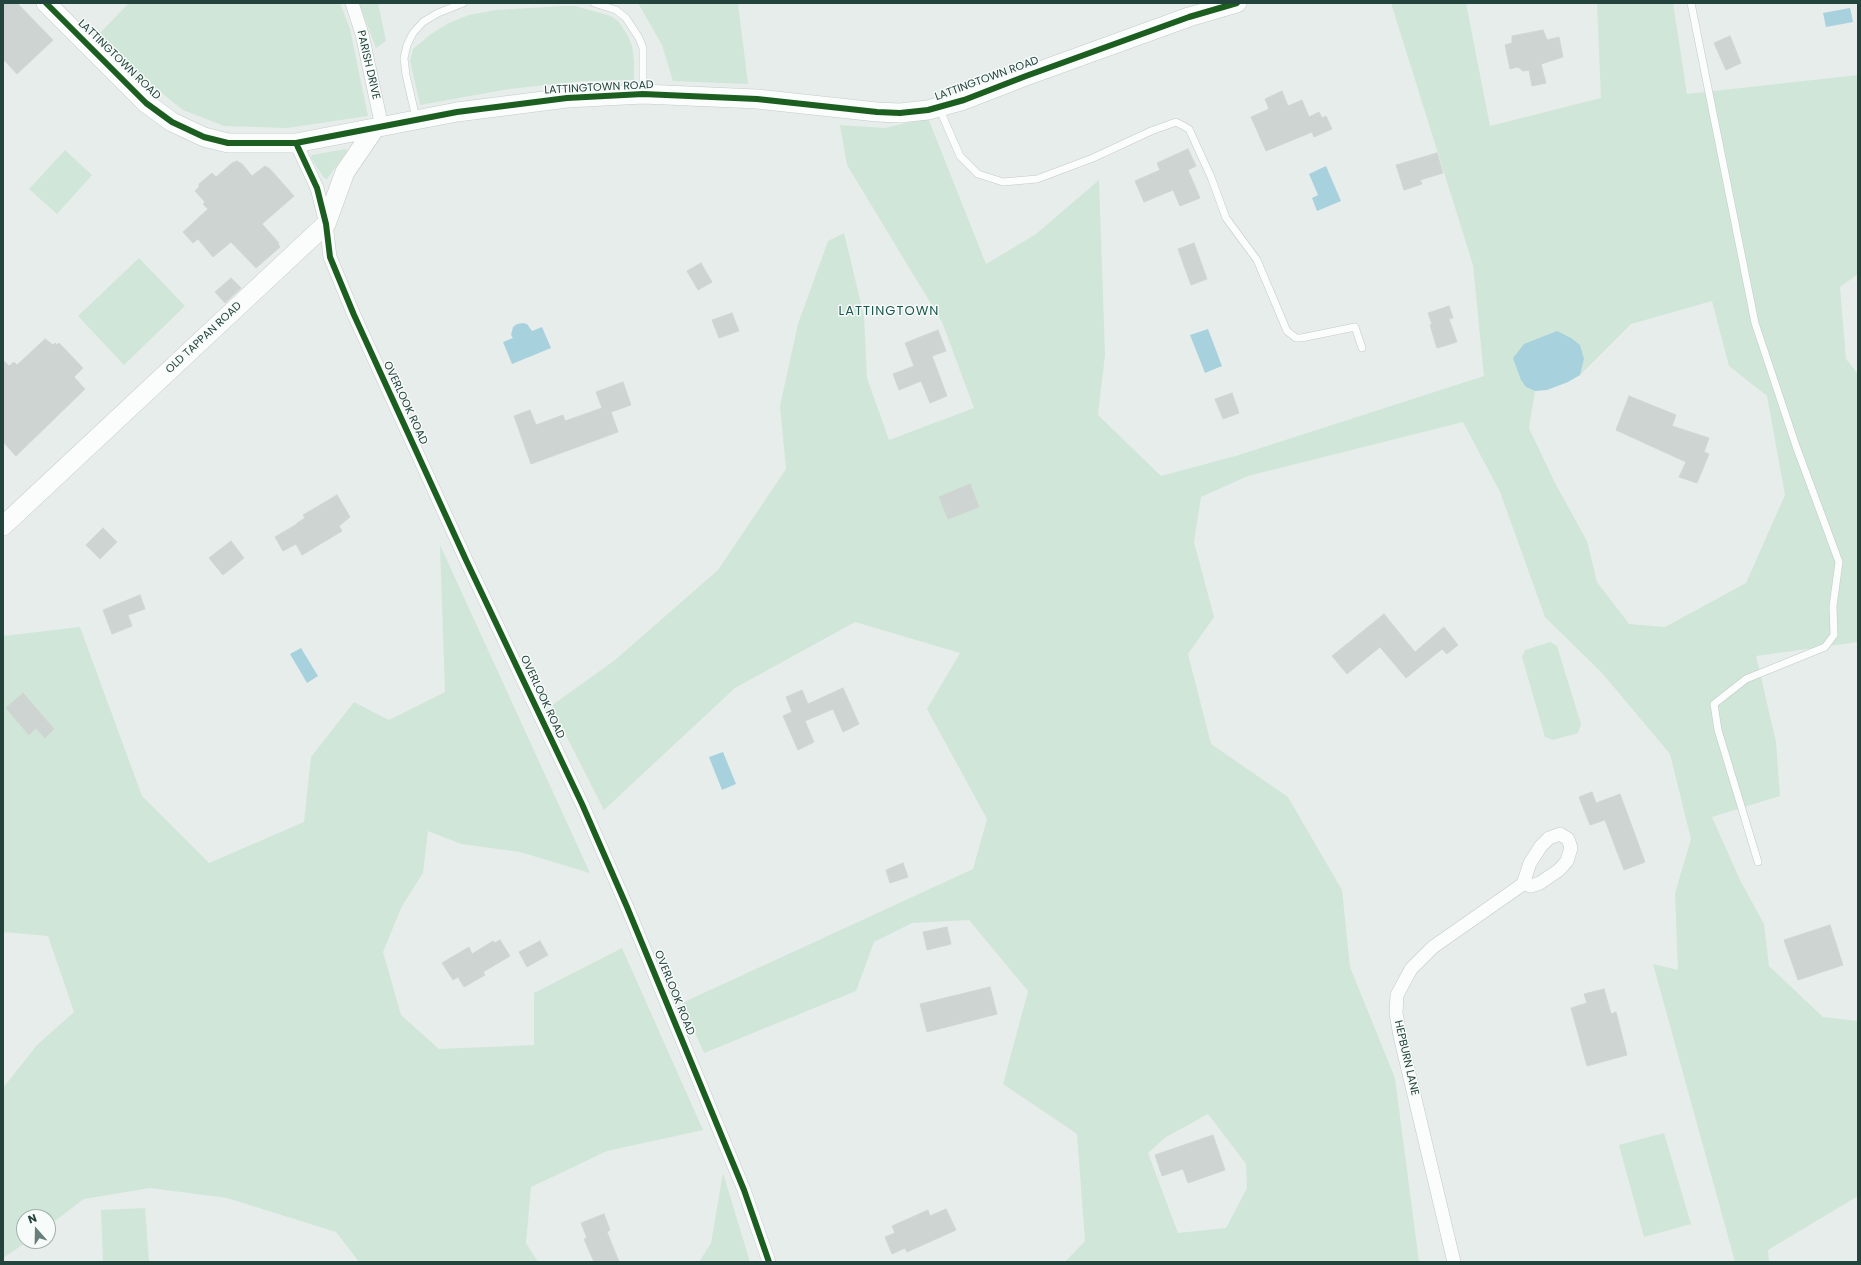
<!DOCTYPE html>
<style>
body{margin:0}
#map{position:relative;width:1861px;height:1265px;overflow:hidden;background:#e7edeb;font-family:Poppins,sans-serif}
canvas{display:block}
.frame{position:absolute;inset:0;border:4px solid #23433d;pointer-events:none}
.north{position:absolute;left:16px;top:1209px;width:40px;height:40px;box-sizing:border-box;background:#f7fbf9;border:1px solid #a2b1ae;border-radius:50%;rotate:340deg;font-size:11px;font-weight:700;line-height:16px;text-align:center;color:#23433d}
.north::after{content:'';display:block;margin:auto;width:14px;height:18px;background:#687e7a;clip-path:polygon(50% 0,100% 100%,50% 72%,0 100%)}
</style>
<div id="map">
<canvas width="1861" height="1265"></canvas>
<div class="frame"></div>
<div class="north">N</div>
</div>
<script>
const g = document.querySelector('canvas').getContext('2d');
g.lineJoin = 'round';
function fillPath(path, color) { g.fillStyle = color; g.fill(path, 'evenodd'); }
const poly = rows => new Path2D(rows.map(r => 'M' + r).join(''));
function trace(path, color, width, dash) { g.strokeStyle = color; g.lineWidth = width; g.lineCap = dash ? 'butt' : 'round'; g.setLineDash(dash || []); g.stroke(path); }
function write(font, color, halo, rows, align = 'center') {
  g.font = font + ' Poppins,sans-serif'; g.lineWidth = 3; g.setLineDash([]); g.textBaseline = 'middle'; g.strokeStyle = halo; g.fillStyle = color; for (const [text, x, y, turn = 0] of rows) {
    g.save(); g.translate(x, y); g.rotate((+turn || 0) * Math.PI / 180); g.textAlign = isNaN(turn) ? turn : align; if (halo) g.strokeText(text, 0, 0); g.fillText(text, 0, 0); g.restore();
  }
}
const green = poly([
 [129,3,340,3,350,29,368,116,287,128,224,126,183,110,153,86,98,35],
 [359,3,378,3,386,41,376,48],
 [638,3,738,3,748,84,673,81,662,45],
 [1391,3,1466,3,1490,126,1601,98,1597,3,1673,3,1687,94,1858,75,1858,274,1840,287,1846,359,1858,374,1858,642,1756,656,1776,742,1780,796,1712,817,1740,880,1764,924,1769,966,1823,1017,1858,1021,1858,1196,1768,1250,1769,1262,1735,1262,1653,964,1678,970,1675,893,1691,839,1670,754,1602,673,1545,617,1500,492,1463,422,1248,476,1201,497,1194,542,1214,617,1188,654,1211,744,1288,797,1342,890,1350,967,1395,1078,1419,1262,1065,1262,1085,1241,1077,1134,1003,1084,1028,991,969,920,912,923,874,942,856,991,704,1053,682,1003,973,869,987,819,927,709,960,653,855,622,735,688,604,810,551,706,615,660,718,570,786,469,780,406,798,324,828,241,844,233,864,316,867,378,889,440,974,408,942,322,847,165,840,125,885,128,928,118,986,264,1036,234,1099,180,1105,355,1098,415,1161,476,1239,455,1484,376,1473,265],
 [1712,301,1729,366,1767,396,1785,495,1746,583,1665,627,1629,624,1597,582,1587,541,1555,483,1529,428,1535,391,1526,387,1584,359,1580,375,1631,324],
 [1208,1114,1246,1164,1247,1188,1226,1228,1178,1233,1148,1153,1166,1137],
 [562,6,575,6,611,16,619,22,627,34,632,46,634,61,634,80,584,81,509,89,420,105,410,61,413,49,431,34,449,23,469,15,496,10],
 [345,149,347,151,327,179,324,178,311,158,312,155],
 [65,150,92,175,57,214,29,189],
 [139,258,185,306,124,365,78,316],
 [440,545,590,873,520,852,461,844,428,831,423,873,402,906,383,952,401,1015,439,1049,534,1045,534,993,622,948,703,1130,607,1151,531,1187,526,1243,538,1262,359,1262,336,1232,227,1198,150,1188,84,1199,48,1226,48,1217,24,1217,24,1241,28,1241,3,1258,3,1088,37,1045,74,1012,48,936,3,932,3,636,80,627,142,796,209,863,304,822,311,757,354,702,389,720,445,692],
 [1550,642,1557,646,1581,724,1578,733,1553,740,1545,737,1522,657,1525,650],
 [1664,1133,1691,1224,1644,1237,1619,1145],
 [723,1173,750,1262,699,1262,711,1243],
 [145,1208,149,1262,103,1262,101,1210]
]);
const water = poly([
 [1850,8,1853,22,1826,27,1823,13],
 [1326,166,1341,201,1317,211,1312,198,1318,195,1309,174],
 [523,323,527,324,532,331,542,327,551,348,512,364,503,342,513,338,511,335,513,327,517,324],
 [1208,329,1222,366,1205,373,1190,335],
 [1557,331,1571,338,1580,345,1584,359,1580,375,1568,382,1547,390,1535,391,1526,387,1521,380,1513,358,1524,344],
 [301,648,318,676,307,683,290,654],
 [723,752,736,784,722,790,709,757]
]);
const building = poly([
 [3,3,17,3,53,40,17,74,3,59,3,3],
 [1543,30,1547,40,1559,37,1563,57,1541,64,1546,83,1532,86,1529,70,1523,71,1518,67,1510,69,1505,45,1512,43,1512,36,1543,30],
 [1730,36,1741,63,1726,70,1714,43,1730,36],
 [1282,91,1288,106,1302,100,1309,117,1319,112,1322,118,1326,116,1332,129,1314,137,1312,132,1266,151,1251,117,1269,109,1265,99,1282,91],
 [1188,149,1196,166,1188,170,1200,198,1180,206,1173,190,1144,202,1135,181,1160,170,1157,163,1188,149],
 [1437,153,1443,173,1420,180,1422,184,1404,190,1396,165,1437,153],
 [237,161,242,164,252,176,265,166,270,169,294,196,262,224,279,243,278,244,280,247,256,268,231,242,213,257,198,239,193,243,183,232,208,209,203,204,205,202,195,191,199,187,199,184,212,173,216,177,232,163,237,161],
 [1194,243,1207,279,1191,285,1178,249,1194,243],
 [701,263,712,282,698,290,687,271,701,263],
 [231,278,241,288,225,303,215,292,231,278],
 [1449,306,1453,318,1449,319,1457,342,1437,348,1430,325,1432,324,1428,313,1449,306],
 [732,313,739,331,719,338,712,320,732,313],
 [938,330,946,351,932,356,947,396,930,403,921,381,899,390,893,374,914,366,905,343,938,330],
 [45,339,53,345,55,343,57,345,59,343,83,368,74,377,85,389,16,456,3,442,3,360,9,366,14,362,17,365,45,339],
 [623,382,631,405,611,412,618,432,531,464,514,416,530,410,536,425,563,415,565,421,602,408,596,392,623,382],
 [1232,393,1239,413,1223,419,1215,399,1232,393],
 [1629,396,1676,415,1672,426,1709,438,1704,452,1709,454,1697,483,1679,477,1686,462,1616,430,1629,396],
 [970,484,979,507,948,519,939,497,970,484],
 [337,495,350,517,339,526,342,531,302,555,296,544,283,551,275,537,297,524,297,523,305,518,303,515,337,495],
 [103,528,117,542,100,559,86,545,103,528],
 [231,541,244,558,223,575,209,558,231,541],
 [140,595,145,609,128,615,132,626,112,634,103,610,140,595],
 [1384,614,1415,652,1444,627,1458,645,1447,654,1442,649,1406,678,1380,647,1347,674,1332,656,1384,614],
 [843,688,859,724,843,732,833,709,805,721,814,742,798,750,783,716,792,712,786,697,802,690,808,704,843,688],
 [23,693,54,729,45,738,36,728,29,735,6,708,23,693],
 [1592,792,1596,803,1620,794,1645,862,1624,870,1605,820,1590,825,1579,797,1592,792],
 [903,863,908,877,890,883,886,870,903,863],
 [1830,925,1843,965,1798,980,1784,940,1830,925],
 [947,927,951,944,927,950,923,932,947,927],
 [500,940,510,956,483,972,485,975,464,987,458,977,453,980,442,963,469,947,472,954,493,941,495,943,500,940],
 [540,941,548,955,527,967,519,952,540,941],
 [990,987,997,1014,927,1032,920,1004,990,987],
 [1604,989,1611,1014,1616,1012,1627,1055,1587,1066,1571,1008,1587,1003,1584,994,1604,989],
 [1213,1135,1225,1170,1188,1183,1183,1169,1162,1176,1155,1155,1213,1135],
 [946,1209,956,1230,907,1252,905,1248,892,1254,885,1237,895,1233,892,1226,928,1210,930,1216,946,1209],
 [604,1214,610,1230,607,1232,619,1262,594,1262,584,1239,587,1238,581,1223,604,1214]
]);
const lane = poly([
 [594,3,616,10,626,18,639,38,643,48,643,94],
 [1691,3,1755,323,1796,446,1839,562,1833,606,1834,635,1825,647,1746,679,1714,704,1718,730,1758,862],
 [939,108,960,156,978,174,1003,182,1037,179,1093,158,1151,131,1176,122,1189,129,1211,177,1226,218,1257,260,1287,331,1296,338,1301,338,1355,327,1362,348],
 [416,118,406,75,404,58,407,45,413,33,423,22,438,13,463,3]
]);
const street = poly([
 [352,3,362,34,382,127],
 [296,143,317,188,326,224,330,257,354,315,466,560,582,804,627,907,744,1190,769,1262],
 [1454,1262,1400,1036,1396,1013,1397,995,1411,969,1433,947,1523,884,1530,863,1541,846,1549,838,1560,834,1568,839,1571,848,1567,861,1559,870,1540,883,1531,886,1523,884]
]);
const secondary = poly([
 [46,3,146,103,172,122,204,137,228,143,296,143,457,112,567,98,643,94,757,99,877,112,900,113,928,110,964,100,1026,76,1189,17,1237,3],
 [3,526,326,224,345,172,375,128]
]);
const cycleway = poly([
 [46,3,146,103,172,122,204,137,228,143,296,143,457,112,567,98,643,94,757,99,877,112,900,113,928,110,964,100,1026,76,1189,17,1237,3],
 [296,143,317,188,326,224,330,257,354,315,466,560,582,804,627,907,744,1190,769,1262]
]);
const streetNames = [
 ["LATTINGTOWN ROAD",119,60,44],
 ["PARISH DRIVE",368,65,77],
 ["LATTINGTOWN ROAD",987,79,-20],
 ["LATTINGTOWN ROAD",599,88,-3],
 ["OLD TAPPAN ROAD",204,338,-43],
 ["OVERLOOK ROAD",405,403,65],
 ["OVERLOOK ROAD",542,697,65],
 ["OVERLOOK ROAD",674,993,68],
 ["HEPBURN LANE",1406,1058,77]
];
const quarterNames = [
 ["LATTINGTOWN",889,312]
];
fillPath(green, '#d0e6d9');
fillPath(water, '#a7d1dd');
fillPath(building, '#ced4d2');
trace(building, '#d0d6d4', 1);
trace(lane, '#c4cac8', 8);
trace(street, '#c4cac8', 14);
trace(secondary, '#c3cbc8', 20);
trace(lane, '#fbfcfc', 7);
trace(street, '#fbfcfc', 13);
trace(secondary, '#fbfcfc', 19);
trace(cycleway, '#1b5e20', 6);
write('11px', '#23433d', '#f7fbf9', streetNames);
g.letterSpacing = '1px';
write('13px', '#1d574d', '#f7fbf9', quarterNames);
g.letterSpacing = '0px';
</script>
